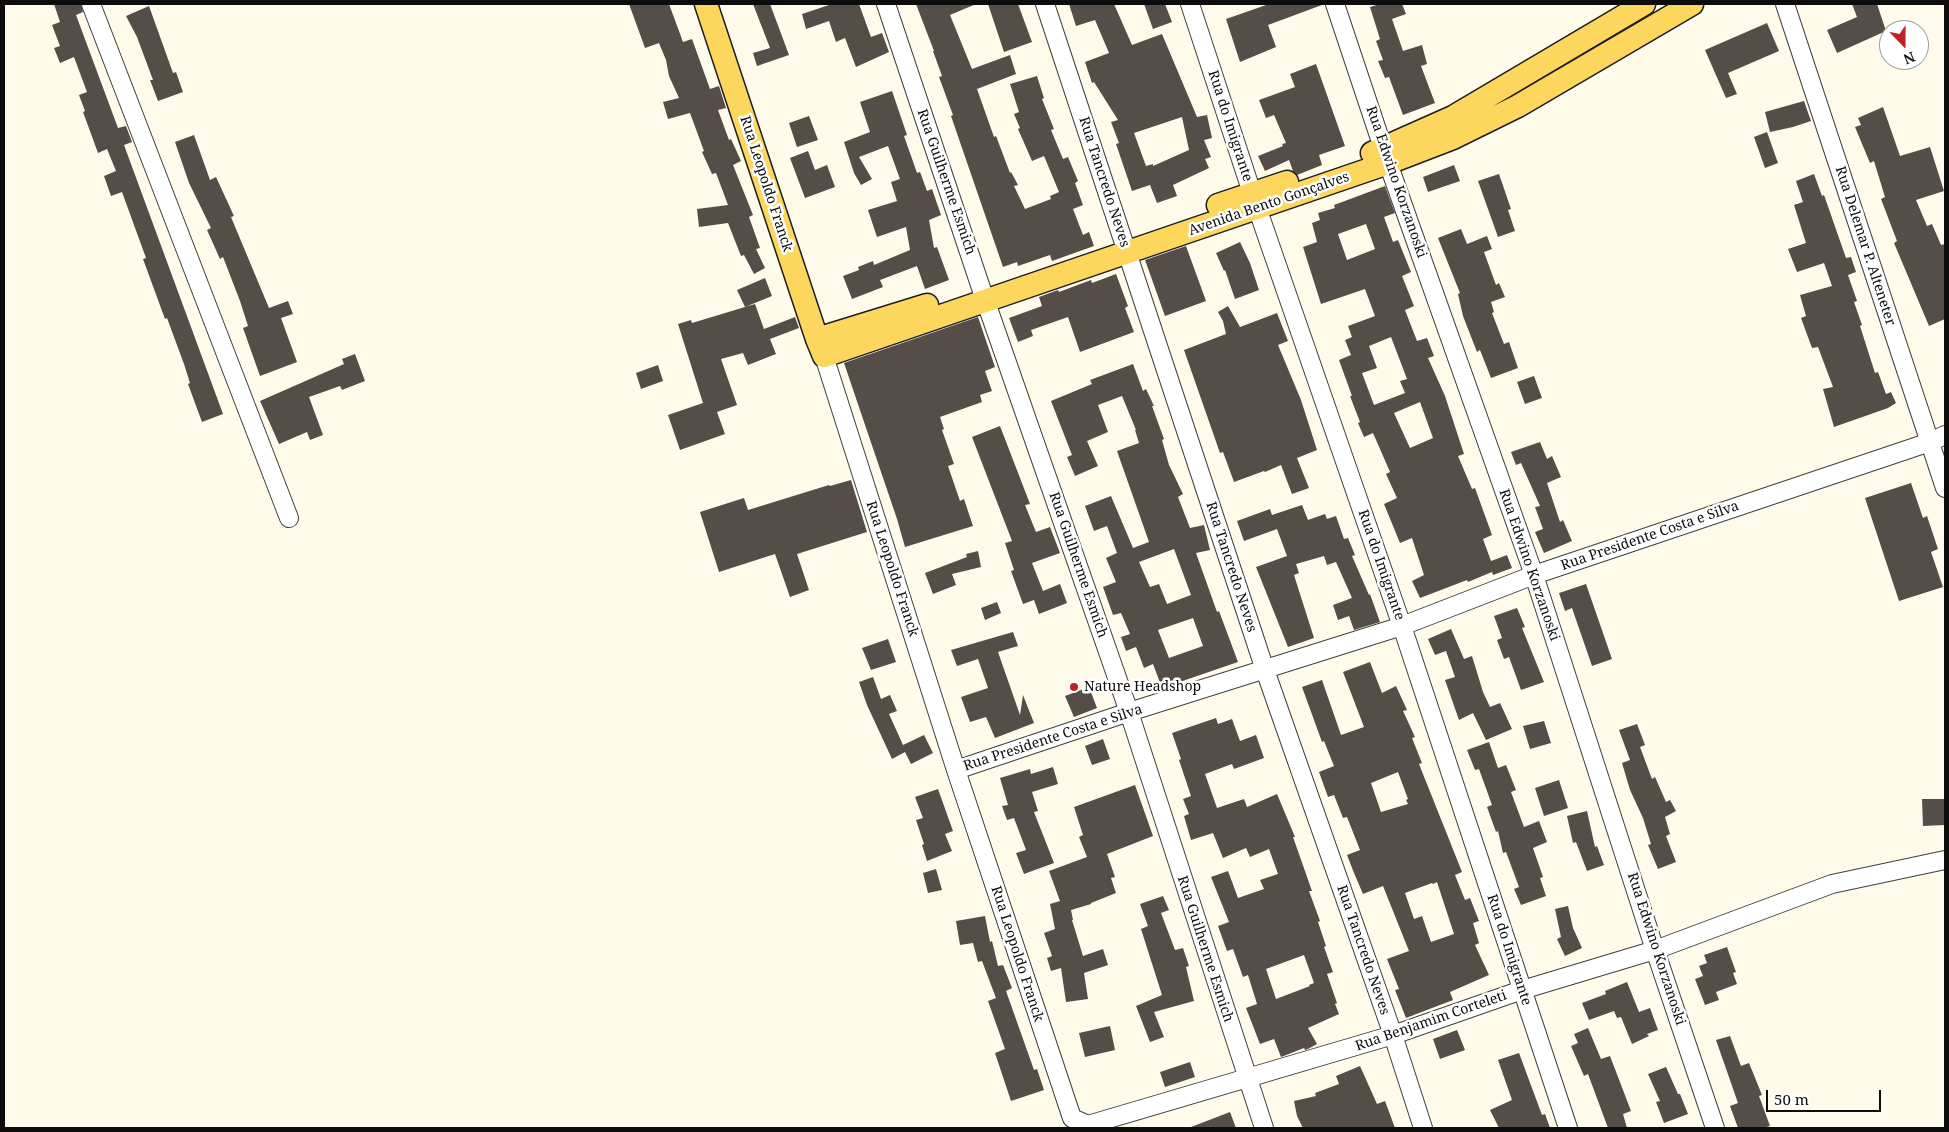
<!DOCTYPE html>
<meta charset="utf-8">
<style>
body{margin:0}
#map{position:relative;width:1949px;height:1132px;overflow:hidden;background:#fffbeb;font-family:"Noto Serif",serif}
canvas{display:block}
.frame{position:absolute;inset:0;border:5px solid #0c0c0c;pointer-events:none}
.north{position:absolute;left:1879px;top:20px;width:50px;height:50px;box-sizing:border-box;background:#fff;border:1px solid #9e9e9e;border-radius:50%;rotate:158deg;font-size:14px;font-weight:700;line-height:20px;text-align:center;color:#0c0c0c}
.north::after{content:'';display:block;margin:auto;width:18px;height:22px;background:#bf2128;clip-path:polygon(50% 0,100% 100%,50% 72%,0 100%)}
.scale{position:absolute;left:1766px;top:1090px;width:115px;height:22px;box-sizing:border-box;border:2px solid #0c0c0c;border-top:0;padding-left:6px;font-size:15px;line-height:18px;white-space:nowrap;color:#0c0c0c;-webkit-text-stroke:4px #fff;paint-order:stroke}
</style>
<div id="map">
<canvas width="1949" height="1132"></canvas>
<div class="frame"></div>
<div class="north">N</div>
<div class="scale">50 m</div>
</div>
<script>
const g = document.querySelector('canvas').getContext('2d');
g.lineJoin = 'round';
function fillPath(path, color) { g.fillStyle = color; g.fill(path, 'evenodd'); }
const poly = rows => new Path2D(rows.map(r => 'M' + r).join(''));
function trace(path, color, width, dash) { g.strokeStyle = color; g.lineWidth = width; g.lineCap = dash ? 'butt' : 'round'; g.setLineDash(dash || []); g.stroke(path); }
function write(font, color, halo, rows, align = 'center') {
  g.font = font + ' "Noto Serif",serif'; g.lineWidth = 5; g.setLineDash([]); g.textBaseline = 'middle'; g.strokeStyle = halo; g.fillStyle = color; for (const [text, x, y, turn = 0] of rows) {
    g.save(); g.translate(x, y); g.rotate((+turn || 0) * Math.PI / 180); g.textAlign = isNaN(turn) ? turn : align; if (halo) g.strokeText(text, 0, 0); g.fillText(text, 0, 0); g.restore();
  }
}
const building = poly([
 [54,4,81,4,83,12,76,15,118,128,126,126,132,142,124,145,223,414,202,422,188,384,190,383,184,364,167,318,165,319,143,259,146,258,122,192,111,196,104,176,116,171,107,149,98,153,83,112,85,111,79,95,87,92,74,57,60,63,54,48,60,46,52,25,60,22],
 [629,4,669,4,683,42,692,39,710,89,719,86,726,108,718,110,729,140,731,139,741,161,733,165,753,215,749,217,760,248,756,249,765,268,754,274,744,255,741,256,728,223,699,227,697,209,728,205,716,173,712,174,702,152,704,151,690,113,668,119,663,102,679,98,669,76,666,60,659,43,645,48],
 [753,4,770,4,789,55,757,66,753,53,770,48],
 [832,4,859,4,871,37,882,33,889,52,856,67,845,38,836,42,829,21,806,29,802,14],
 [916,4,976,4,950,15,972,69,1010,55,1016,74,977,89,994,137,996,136,1010,173,1011,172,1018,185,1014,186,1025,209,1051,199,1050,196,1059,192,1044,156,1032,161,1018,129,1020,128,1014,114,1019,112,1010,84,1037,76,1044,98,1042,99,1054,129,1051,130,1063,159,1068,157,1078,181,1075,183,1083,205,1073,209,1083,235,1089,232,1094,246,1052,261,1050,255,1018,266,1017,262,1003,267,951,116,953,115,939,77,942,76,933,51,934,51],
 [988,4,1018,4,1032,42,1004,52],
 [1069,4,1114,4,1132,45,1162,34,1197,117,1207,115,1212,138,1204,140,1211,157,1205,159,1209,168,1173,185,1177,196,1157,203,1150,185,1132,191,1116,144,1119,143,1111,122,1118,120,1094,82,1092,83,1085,62,1109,53,1095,20,1076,26],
 [1182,117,1189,150,1153,166,1153,164,1146,166,1134,133],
 [1144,4,1165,4,1172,22,1153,29],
 [1269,4,1322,5,1268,25,1276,47,1240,62,1226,19],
 [1380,4,1402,4,1406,14,1392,19,1403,51,1422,45,1427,64,1421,66,1435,103,1403,115,1389,77,1385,78,1378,61,1383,60,1376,41,1380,39,1370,7],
 [1852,4,1877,4,1886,31,1837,53,1827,30,1857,17],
 [149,6,173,73,176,72,183,92,158,101,150,80,153,80,137,37,126,16],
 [1767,23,1779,51,1728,73,1737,94,1726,98,1705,50],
 [1316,64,1345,146,1319,155,1322,165,1297,175,1293,171,1289,160,1265,171,1258,156,1283,146,1282,144,1286,143,1274,115,1266,118,1259,100,1295,87,1290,74],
 [892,91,907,135,904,136,917,173,920,172,927,191,932,189,941,215,929,220,934,248,937,247,949,280,925,289,917,266,880,280,883,287,852,299,843,276,859,270,858,267,873,261,874,265,910,250,906,227,877,237,868,210,897,201,891,182,900,179,888,146,859,157,872,179,861,185,854,173,844,142,870,132,860,102],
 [1804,101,1811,121,1793,127,1770,132,1765,112],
 [1883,107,1900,156,1930,147,1944,191,1916,200,1927,226,1932,224,1941,245,1945,244,1945,319,1929,326,1894,243,1897,241,1881,199,1885,197,1874,161,1870,163,1855,127,1861,125,1858,118],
 [809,116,818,140,797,147,789,123],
 [1767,132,1778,163,1765,168,1754,137],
 [194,135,210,180,216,177,234,216,231,217,269,308,288,301,293,314,281,318,297,362,260,376,243,328,248,326,240,301,223,257,220,259,207,230,211,228,189,183,175,142],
 [808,151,815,170,827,165,835,187,805,198,790,158],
 [1454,165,1460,181,1428,192,1423,177],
 [1499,174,1511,209,1508,210,1515,231,1498,237,1478,181],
 [1814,174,1822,196,1824,195,1846,258,1851,257,1856,272,1848,275,1857,301,1854,302,1862,325,1860,326,1875,373,1878,372,1886,394,1891,392,1896,403,1888,408,1834,427,1823,389,1833,387,1818,347,1812,348,1801,318,1806,316,1800,295,1832,286,1824,263,1797,272,1788,249,1806,243,1794,205,1803,202,1796,181],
 [1385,186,1395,213,1384,217,1393,242,1398,240,1411,272,1402,276,1414,306,1405,310,1417,341,1427,338,1434,356,1428,358,1445,396,1464,454,1458,456,1472,489,1475,488,1492,535,1483,539,1491,561,1507,555,1512,568,1493,575,1492,572,1468,582,1467,580,1420,598,1412,581,1424,575,1412,538,1400,543,1384,504,1397,498,1386,474,1390,472,1373,433,1364,437,1358,423,1360,422,1350,396,1352,396,1339,360,1351,355,1345,340,1352,337,1348,326,1375,316,1365,289,1321,304,1303,247,1317,242,1312,223,1320,220,1318,213,1335,208,1334,205],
 [1366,224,1375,249,1347,260,1338,234],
 [1391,337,1407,379,1400,381,1405,393,1374,405,1362,373,1377,368,1369,346],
 [1420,402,1433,438,1410,448,1394,413],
 [1461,229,1467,244,1487,236,1492,249,1484,252,1496,285,1499,283,1505,297,1491,302,1494,312,1492,313,1504,344,1509,342,1518,368,1491,378,1480,350,1477,352,1463,316,1458,294,1460,293,1438,238],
 [1240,242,1250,263,1259,290,1235,299,1225,270,1224,271,1216,253],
 [1186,246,1206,301,1165,316,1145,260],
 [1116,274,1128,306,1125,308,1134,332,1080,352,1068,317,1031,330,1033,336,1018,342,1009,318,1042,306,1039,297,1058,290,1059,292,1091,280,1092,283],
 [765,278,772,296,745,307,737,290],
 [755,304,764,329,795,317,799,328,770,339,776,354,748,365,743,353,721,359,737,405,717,412,725,434,680,450,668,415,703,403,678,324,691,320,692,323],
 [1228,306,1240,327,1277,313,1288,341,1278,345,1301,400,1317,450,1297,458,1309,488,1292,494,1281,465,1265,472,1264,471,1234,482,1223,452,1220,453,1184,350,1226,334,1223,321,1218,312],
 [978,317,995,367,985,371,992,391,980,395,982,402,940,417,944,429,942,430,954,464,948,466,960,501,964,499,973,526,905,547,897,519,844,363],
 [355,354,365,381,342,390,340,386,309,397,323,435,310,440,307,432,279,444,260,401,344,364,342,359],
 [1133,364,1143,391,1146,389,1154,406,1152,406,1164,439,1162,440,1169,465,1183,494,1178,497,1190,528,1204,525,1210,550,1196,553,1217,612,1219,611,1238,662,1162,688,1153,664,1144,668,1136,647,1126,651,1121,637,1130,634,1121,613,1113,615,1103,587,1116,582,1106,558,1117,553,1107,526,1094,531,1085,506,1111,496,1133,548,1149,542,1117,451,1139,443,1135,430,1136,430,1122,396,1098,405,1108,432,1087,441,1098,466,1075,476,1067,457,1072,455,1051,401,1092,384,1090,380],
 [1174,549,1191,595,1167,604,1159,584,1150,587,1139,562],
 [1193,618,1203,646,1169,658,1158,630],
 [658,365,663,381,641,389,636,373],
 [1534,376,1542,398,1525,404,1517,382],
 [1000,426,1030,504,1025,505,1036,532,1050,527,1060,553,1032,563,1043,591,1060,584,1067,603,1039,614,1034,600,1023,604,1011,571,1014,570,1005,543,1012,541,972,437],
 [1540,442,1547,459,1552,456,1561,477,1547,483,1560,522,1563,520,1572,541,1544,553,1535,532,1543,529,1535,507,1540,506,1521,463,1516,465,1511,452],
 [851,480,867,532,797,554,809,590,790,597,775,554,719,572,700,512,744,498,748,510,829,485,830,486],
 [1911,483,1923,518,1927,516,1938,549,1931,552,1943,587,1899,601,1865,498],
 [1302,505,1308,520,1325,514,1327,519,1336,516,1344,539,1348,538,1355,555,1352,556,1369,595,1370,594,1380,622,1354,630,1349,616,1338,620,1333,605,1352,598,1336,562,1327,565,1324,556,1296,564,1299,573,1294,575,1314,638,1288,647,1256,567,1287,556,1277,529,1244,541,1237,521,1270,509,1272,515],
 [978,551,981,567,952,574,956,585,933,594,925,573,967,557,966,554],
 [1586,584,1612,659,1592,666,1572,608,1565,611,1559,593],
 [997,602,1001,613,985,620,981,608],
 [1517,608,1525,627,1522,628,1544,682,1521,690,1509,657,1504,659,1497,640,1502,638,1494,616],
 [1451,629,1464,659,1472,656,1483,692,1490,707,1500,703,1512,729,1486,740,1473,713,1459,720,1445,680,1455,677,1446,651,1435,655,1428,639],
 [1013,632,1018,646,998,652,1020,715,1023,695,1034,723,995,738,986,717,970,722,961,697,988,688,978,659,957,666,951,650],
 [888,639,896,662,871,670,862,648],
 [1370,662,1382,693,1396,686,1407,710,1403,711,1415,737,1412,738,1422,763,1419,764,1462,872,1455,875,1465,900,1470,898,1479,921,1473,923,1479,943,1475,945,1489,975,1450,992,1453,1000,1406,1018,1395,990,1399,989,1387,959,1409,951,1383,886,1363,894,1354,873,1347,855,1360,850,1347,817,1343,818,1334,795,1328,797,1319,772,1334,766,1324,741,1322,742,1302,687,1322,680,1341,735,1364,727,1343,672],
 [1398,772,1408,799,1406,800,1408,804,1381,812,1371,783],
 [1437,882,1454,934,1431,942,1422,916,1414,919,1405,893,1432,883,1433,884],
 [873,677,881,699,890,695,897,711,889,714,903,745,924,735,933,753,911,764,905,752,892,759,867,705,859,682],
 [1089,687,1097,708,1074,717,1065,696],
 [1216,718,1218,724,1232,719,1240,741,1256,735,1264,758,1234,769,1232,764,1205,774,1217,808,1244,799,1247,807,1277,794,1295,837,1293,837,1312,891,1309,891,1320,921,1318,922,1326,946,1324,947,1333,972,1327,974,1337,1003,1335,1004,1339,1014,1308,1028,1317,1044,1308,1049,1305,1050,1304,1048,1281,1057,1274,1039,1260,1044,1246,1008,1257,1004,1248,975,1243,977,1233,949,1227,951,1218,926,1229,922,1211,877,1228,871,1238,898,1264,889,1260,880,1278,874,1269,849,1250,857,1246,848,1223,858,1213,833,1191,840,1184,816,1189,814,1183,799,1191,796,1179,760,1181,759,1172,733],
 [1304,955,1314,983,1309,985,1310,986,1276,999,1266,969],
 [1544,721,1551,743,1530,749,1523,726],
 [1637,724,1645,745,1640,747,1652,779,1655,777,1666,802,1670,800,1676,811,1665,817,1670,834,1666,836,1676,862,1658,869,1648,845,1651,844,1643,818,1630,790,1622,763,1630,760,1619,730],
 [1103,739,1110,759,1092,765,1085,746],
 [1489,742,1498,768,1506,765,1516,790,1511,792,1524,827,1539,821,1547,842,1533,848,1543,877,1540,878,1546,896,1521,905,1514,889,1519,887,1506,852,1503,853,1498,831,1496,832,1487,807,1492,805,1479,769,1475,770,1467,750],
 [1053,767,1058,784,1032,792,1038,811,1034,812,1054,863,1024,874,1016,853,1026,850,1014,818,1007,820,1002,806,1008,805,1000,778,1030,769,1031,774],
 [1559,780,1568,808,1544,816,1535,788],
 [1135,785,1153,836,1107,854,1115,877,1111,878,1116,893,1091,903,1091,904,1071,910,1073,920,1072,920,1083,956,1103,949,1108,965,1084,973,1088,999,1066,1002,1061,968,1051,971,1047,958,1052,956,1044,933,1055,929,1050,904,1060,901,1049,871,1087,857,1079,837,1083,835,1074,807],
 [938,789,953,831,945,834,952,851,927,861,922,845,924,844,916,820,923,818,915,797],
 [1922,799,1945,799,1945,825,1923,826],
 [1587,811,1595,847,1597,846,1604,865,1587,871,1576,842,1573,843,1567,816],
 [936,869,942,890,928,893,923,873],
 [1163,896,1169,910,1161,913,1175,950,1183,948,1189,966,1186,967,1194,1001,1154,1012,1164,1037,1150,1042,1136,1006,1162,995,1141,929,1148,926,1140,904],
 [1568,906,1573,928,1582,948,1565,956,1557,939,1561,937,1555,909],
 [985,916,990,942,992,941,998,966,1003,965,1012,988,1006,991,1034,1070,1037,1069,1044,1090,1011,1101,995,1053,1005,1049,988,1001,996,998,982,961,978,962,973,943,960,945,956,921],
 [1727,947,1736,972,1733,973,1737,984,1716,992,1719,1000,1705,1005,1695,979,1703,976,1699,966,1707,963,1704,955],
 [1627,982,1639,1012,1650,1008,1658,1030,1647,1034,1649,1036,1632,1044,1621,1017,1617,1018,1614,1011,1589,1020,1582,1003,1606,994,1605,991],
 [1110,1026,1115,1050,1085,1057,1079,1033],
 [1588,1028,1601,1059,1610,1056,1631,1111,1623,1114,1627,1128,1608,1128,1588,1074,1584,1076,1571,1046,1578,1043,1574,1034],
 [1457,1030,1465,1050,1440,1059,1433,1039],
 [1730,1036,1741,1066,1749,1063,1762,1095,1759,1096,1770,1126,1763,1128,1738,1128,1730,1106,1738,1103,1716,1040],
 [1519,1053,1542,1115,1545,1114,1550,1128,1499,1128,1490,1110,1512,1100,1498,1060],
 [1190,1062,1195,1077,1165,1087,1160,1072],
 [1360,1066,1377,1104,1385,1101,1395,1128,1303,1128,1297,1116,1294,1101,1316,1096,1315,1093,1339,1084,1336,1076],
 [1666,1067,1678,1094,1680,1094,1688,1114,1664,1123,1656,1102,1660,1101,1648,1074],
 [1230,1112,1236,1128,1191,1128,1191,1127]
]);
const minor = poly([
 [91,4,289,518],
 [886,4,981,288,1129,712,1264,1128],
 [1045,4,1265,670,1393,1035,1423,1128],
 [1190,4,1252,193,1402,626,1568,1128],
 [1335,4,1388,163,1534,575,1655,950,1715,1128],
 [1785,4,1945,488],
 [824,356,956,770,1072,1118,1088,1125,1393,1035,1522,990,1655,950,1832,884,1945,860],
 [956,770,1129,712,1402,626,1534,575,1930,442,1945,435]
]);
const major = poly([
 [706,4,817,339,824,356,1388,163,1453,138,1518,106,1692,4],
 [1372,153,1453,117,1644,4],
 [1218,205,1287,182],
 [817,339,927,305]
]);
const markers = [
 [1074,687,5,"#bf2128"]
];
const streetNames = [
 ["Rua do Imigrante",1230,126,72],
 ["Rua Guilherme Esmich",946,182,71],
 ["Rua Tancredo Neves",1104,182,72],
 ["Rua Edwino Korzanoski",1396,182,71],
 ["Rua Leopoldo Franck",766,184,72],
 ["Avenida Bento Gonçalves",1269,204,-19],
 ["Rua Delemar P. Alteneter",1865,246,72],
 ["Rua Presidente Costa e Silva",1650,536,-19],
 ["Rua Guilherme Esmich",1078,565,71],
 ["Rua do Imigrante",1381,565,71],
 ["Rua Edwino Korzanoski",1529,565,71],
 ["Rua Tancredo Neves",1231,567,72],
 ["Rua Leopoldo Franck",892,569,72],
 ["Rua Presidente Costa e Silva",1053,738,-18],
 ["Rua Guilherme Esmich",1205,949,72],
 ["Rua Edwino Korzanoski",1656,949,72],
 ["Rua Tancredo Neves",1363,950,71],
 ["Rua do Imigrante",1509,950,72],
 ["Rua Leopoldo Franck",1017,954,72],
 ["Rua Benjamim Corteleti",1431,1021,-19]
];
const poiNames = [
 ["Nature Headshop",1084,687]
];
fillPath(building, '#554d48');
trace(minor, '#3f3f3f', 20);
trace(major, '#1d1d1d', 25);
trace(minor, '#fff', 18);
trace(major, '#fcd65d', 22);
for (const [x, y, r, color] of markers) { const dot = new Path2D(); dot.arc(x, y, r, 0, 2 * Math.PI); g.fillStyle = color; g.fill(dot); trace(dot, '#fff', 2); }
write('14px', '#0c0c0c', '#fff', streetNames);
write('14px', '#0c0c0c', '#fff', poiNames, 'left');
</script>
